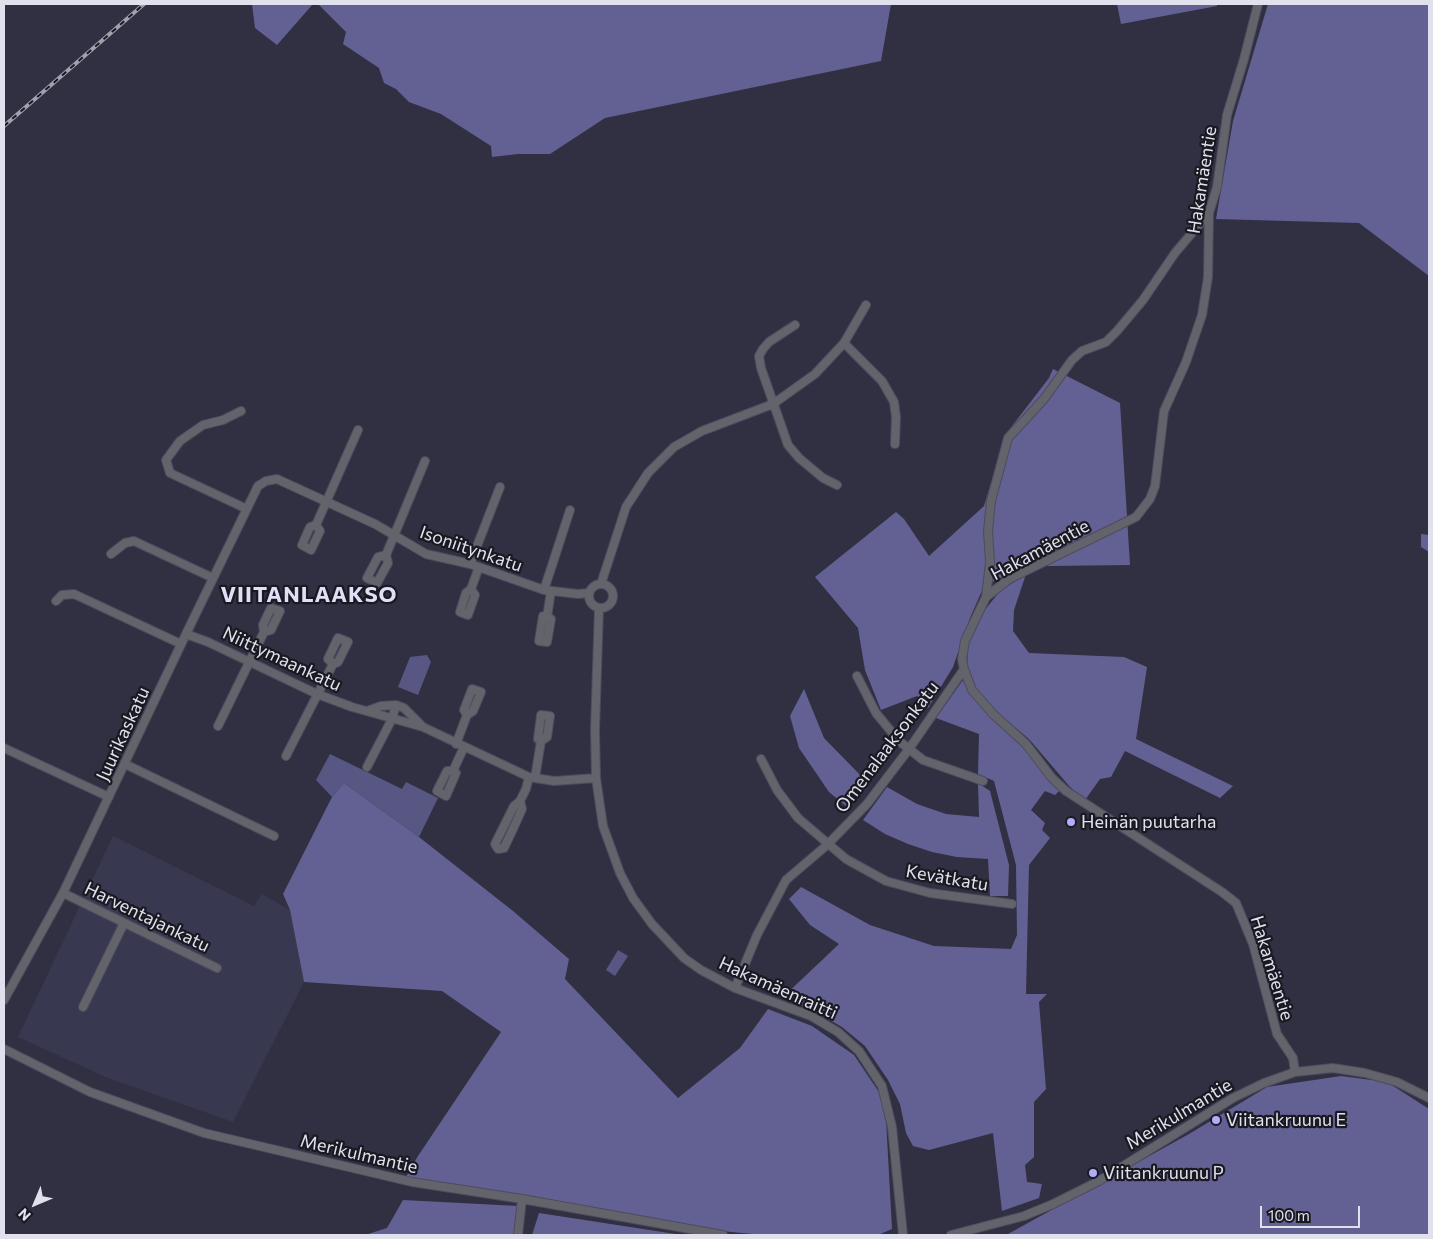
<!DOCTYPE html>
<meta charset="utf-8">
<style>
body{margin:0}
#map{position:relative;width:1433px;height:1239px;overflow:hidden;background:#303042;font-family:Commissioner,sans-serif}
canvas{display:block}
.frame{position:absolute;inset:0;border:5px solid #e0e1ed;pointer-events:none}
.north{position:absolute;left:10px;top:1179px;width:50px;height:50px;-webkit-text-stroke:4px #191921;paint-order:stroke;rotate:225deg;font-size:14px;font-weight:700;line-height:20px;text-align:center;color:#e0e1ed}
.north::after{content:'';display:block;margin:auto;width:18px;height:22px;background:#e0e1ed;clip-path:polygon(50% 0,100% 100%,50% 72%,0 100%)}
.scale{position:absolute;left:1260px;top:1206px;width:100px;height:22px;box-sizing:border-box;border:2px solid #e0e1ed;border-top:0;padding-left:6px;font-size:15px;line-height:18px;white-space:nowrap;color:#e0e1ed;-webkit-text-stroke:4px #191921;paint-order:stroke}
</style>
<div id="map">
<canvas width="1433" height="1239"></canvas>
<div class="frame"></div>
<div class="north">N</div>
<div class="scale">100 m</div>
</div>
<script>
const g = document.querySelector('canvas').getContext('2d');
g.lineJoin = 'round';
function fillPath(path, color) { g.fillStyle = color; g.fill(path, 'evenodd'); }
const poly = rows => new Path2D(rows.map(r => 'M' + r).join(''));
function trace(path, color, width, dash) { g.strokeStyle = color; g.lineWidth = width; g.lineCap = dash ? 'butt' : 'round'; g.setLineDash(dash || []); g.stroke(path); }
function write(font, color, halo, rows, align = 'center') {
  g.font = font + ' Commissioner,sans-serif'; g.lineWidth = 4.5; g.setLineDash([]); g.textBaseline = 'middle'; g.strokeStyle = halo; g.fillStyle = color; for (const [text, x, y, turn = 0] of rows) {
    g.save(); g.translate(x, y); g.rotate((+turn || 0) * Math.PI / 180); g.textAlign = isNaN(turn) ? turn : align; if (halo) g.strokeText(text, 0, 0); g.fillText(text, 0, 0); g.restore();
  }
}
const built = poly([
 [113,836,254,906,262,894,290,910,304,982,233,1122,108,1078,18,1037]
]);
const green = poly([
 [427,655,431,662,418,695,398,687,410,657],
 [330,754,402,789,406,782,438,798,419,837,344,783,332,797,316,780],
 [618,950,628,956,615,976,606,970]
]);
const forest = poly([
 [252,4,313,4,277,45,255,28],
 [318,4,891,4,881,61,605,118,550,154,518,154,492,157,491,146,441,114,409,102,396,89,384,83,379,68,343,44,346,32],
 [1117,4,1217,4,1217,6,1121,24],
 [1268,4,1429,4,1429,276,1359,223,1216,219,1233,121],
 [1053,369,1120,403,1130,565,1049,566,1027,565,984,586,970,618,953,667,928,708,917,696,881,710,865,670,858,628,815,577,896,512,904,519,929,556,984,506,998,460,1009,430,1049,378],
 [1421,534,1429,535,1429,552,1421,547],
 [1026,574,1014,610,1013,631,1029,653,1124,657,1147,667,1136,739,1233,786,1220,798,1125,751,1111,777,1100,779,1085,800,1070,787,1029,739,994,710,974,686,967,666,968,643,980,616,1000,591],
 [963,680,969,693,1024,746,1060,790,1055,795,1045,791,1031,810,1045,823,1042,830,1050,838,1029,865,1026,994,1047,994,1039,1002,1046,1089,1034,1102,1034,1157,1025,1165,1027,1182,1042,1184,1039,1198,1002,1211,993,1133,929,1150,913,1146,906,1133,900,1104,888,1080,865,1046,842,1027,811,1009,782,998,839,944,810,925,789,899,801,887,870,925,934,946,1011,949,1017,935,1016,865,994,781,978,774,979,734,936,718],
 [804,689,824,738,867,782,846,806,829,792,799,748,790,716],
 [344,783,419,837,513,911,569,959,565,979,678,1098,740,1048,768,1009,812,1026,854,1055,885,1101,892,1229,878,1235,763,1235,711,1230,406,1177,418,1156,501,1032,442,991,304,982,290,910,283,894,332,797],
 [978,783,990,791,1009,865,1008,896,990,896,988,859,957,857,932,852,908,844,885,834,863,820,887,787,917,804,946,814,979,817],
 [1341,1076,1387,1082,1429,1109,1429,1235,998,1235,1008,1234,1189,1134,1267,1087],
 [403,1200,518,1206,515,1235,365,1235,387,1228],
 [539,1213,682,1235,532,1235]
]);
const minor = poly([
 [1258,4,1244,59,1227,115,1217,187,1209,213,1208,277,1202,315,1186,362,1164,411,1155,486,1150,499,1136,517,1009,579,986,597,965,641,962,659,964,669,972,690,993,714,1026,744,1052,778,1066,791,1222,892,1236,903,1253,944,1277,1034,1293,1058,1295,1072],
 [795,325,769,342,763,349,759,356,761,368,788,445,799,458,823,478,837,485],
 [844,343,882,381,894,402,896,417,895,444],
 [241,411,223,420,203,425,180,441,166,460,170,473,247,509],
 [316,525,320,531,311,550,302,545,310,527,316,525,358,430],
 [111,554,125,543,134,541,213,578],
 [386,555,388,563,377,583,367,578,378,557,386,555,425,461],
 [470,564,500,487],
 '589 596a12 12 0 1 1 24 0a12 12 0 1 1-24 0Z',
 [601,584,626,507,648,473,674,447,702,431,773,404,815,374,844,343,866,305],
 [471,589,475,595,468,615,460,612,466,593,471,589,479,567],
 [544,590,570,510],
 [986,597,990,562,988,531,991,501,1008,438,1044,399,1072,360,1082,351,1106,342,1117,331,1143,300,1175,253,1209,213],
 [56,601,62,595,74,594,181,644],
 [599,608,595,730,596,778,603,826,620,873,633,898,652,924,684,958,701,970,735,988,811,1016,838,1032,859,1051,882,1086,892,1127,903,1235],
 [547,617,551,619,547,642,539,641,543,616,547,617,551,591],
 [186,634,208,642,317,694,352,707,423,727,529,777,554,781,596,778],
 [857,676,876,713,899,741,923,760,983,781],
 [367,711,381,706,396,705,404,708,423,727],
 [218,726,264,632,263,625,271,608,280,611,271,630,264,632],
 [456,744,467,715,464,710,472,689,481,692,473,711,467,715],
 [4,748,109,797],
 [286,756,333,664,328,659,338,638,348,642,338,662,333,664],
 [761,759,777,790,798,818,846,859,886,881,930,893,1012,904],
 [125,764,274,836],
 [367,767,392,719,396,705],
 [453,771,456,773,446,796,437,791,447,771,453,771,464,747],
 [535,778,541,741,538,739,541,715,550,716,547,737,541,741],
 [520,801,522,809,513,829,504,848,498,849,495,844,514,806,520,801,526,789,529,777],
 [63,893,217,968],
 [735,988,757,935,786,880,827,845,867,804,909,749,964,669],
 [4,1000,63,893,186,634,258,486,266,481,277,479,375,524,426,554,470,564,544,590,578,594,589,593],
 [83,1007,124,923],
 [4,1049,90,1092,204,1133,412,1182,522,1199,723,1235],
 [518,1235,522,1199],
 [951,1235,1024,1216,1053,1204,1099,1181,1233,1098,1264,1083,1295,1072,1333,1068,1365,1073,1397,1082,1429,1098]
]);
const rail = poly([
 [4,126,144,4]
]);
const markers = [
 [1071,822,5,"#b0aefa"],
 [1216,1120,5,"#b0aefa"],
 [1093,1173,5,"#b0aefa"]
];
const streetNames = [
 ["Hakamäentie",1202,180,-81],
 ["Isoniitynkatu",471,549,19],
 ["Hakamäentie",1040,550,-28],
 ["Niittymaankatu",282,659,25],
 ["Juurikaskatu",123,734,-65],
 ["Omenalaaksonkatu",887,747,-53],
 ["Kevätkatu",947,878,10],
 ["Harventajankatu",147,917,26],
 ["Hakamäentie",1272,968,73],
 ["Hakamäenraitti",778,988,24],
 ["Merikulmantie",1179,1114,-31],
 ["Merikulmantie",359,1154,13]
];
const poiNames = [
 ["Heinän puutarha",1081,822],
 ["Viitankruunu E",1226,1120],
 ["Viitankruunu P",1103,1173]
];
const districtNames = [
 ["VIITANLAAKSO",309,595]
];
fillPath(built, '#393851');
fillPath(green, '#585683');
fillPath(forest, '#636194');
trace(minor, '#4c4c5d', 10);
trace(minor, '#63636c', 8);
trace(rail, '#a0a0ae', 4);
trace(rail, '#191921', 2, [5.5]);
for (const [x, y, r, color] of markers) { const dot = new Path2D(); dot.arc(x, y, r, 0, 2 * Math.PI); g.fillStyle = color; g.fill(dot); trace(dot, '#191921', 2); }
write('18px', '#e0e1ed', '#191921', streetNames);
write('18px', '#e0e1ed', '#191921', poiNames, 'left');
g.letterSpacing = '1px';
write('bold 22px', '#dfdff7', '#191921', districtNames);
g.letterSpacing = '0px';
</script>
